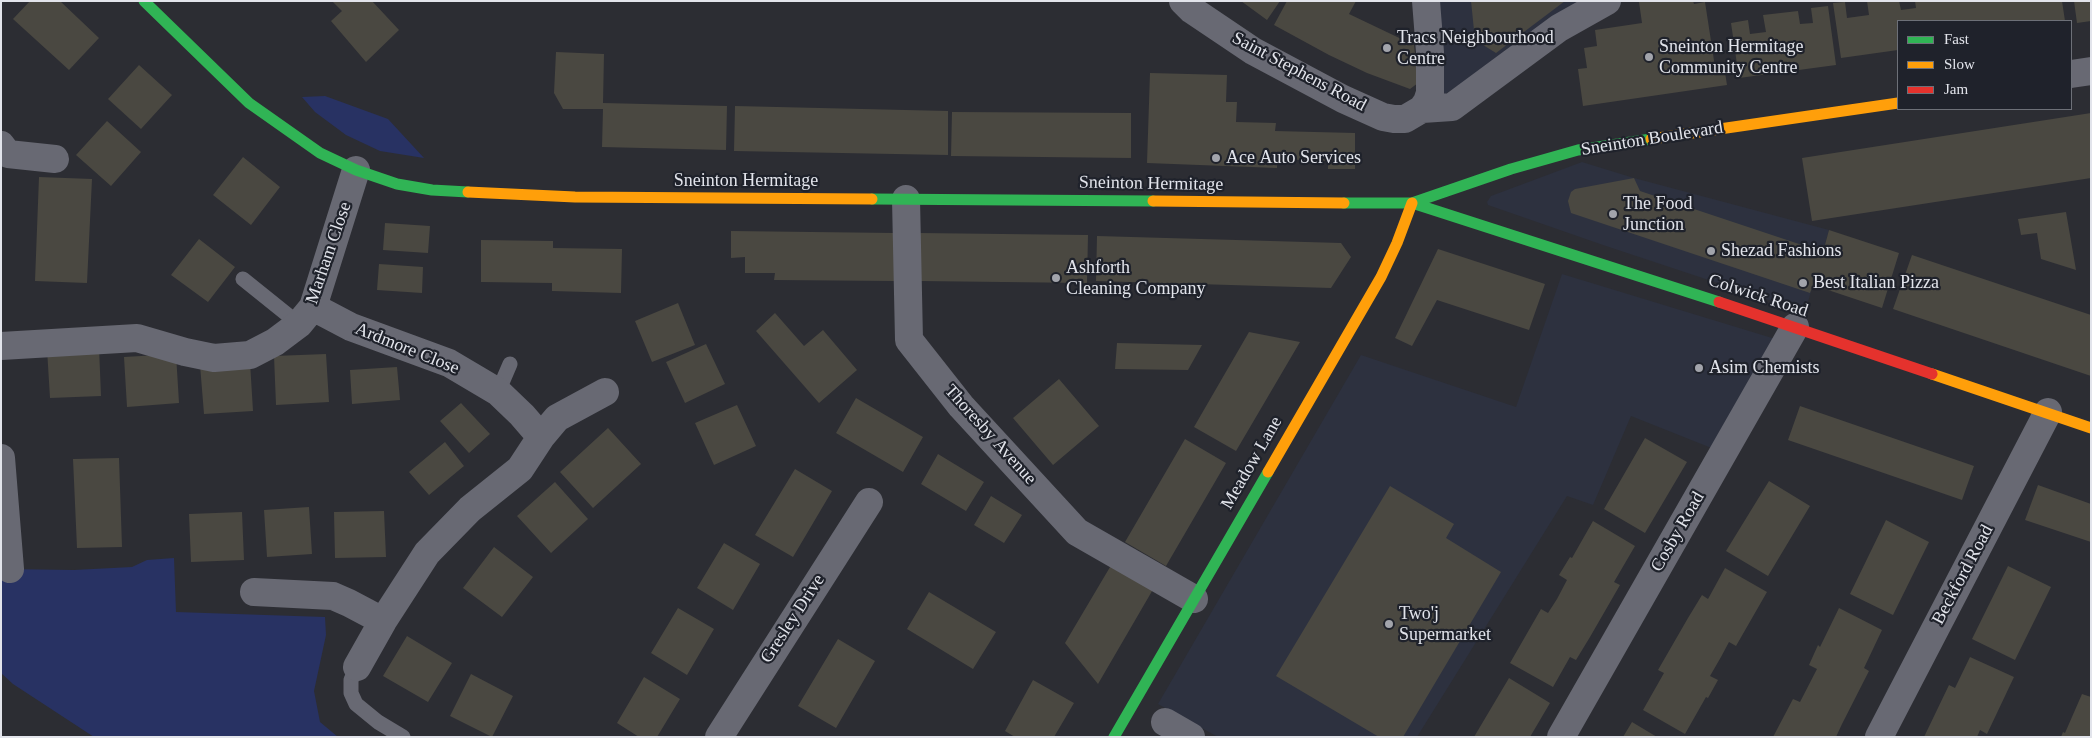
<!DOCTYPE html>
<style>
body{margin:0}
#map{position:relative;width:2092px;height:738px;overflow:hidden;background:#2c2d33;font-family:Georgia,serif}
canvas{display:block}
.frame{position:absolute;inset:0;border:2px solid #e2e4eb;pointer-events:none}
.legend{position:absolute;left:1897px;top:20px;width:175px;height:90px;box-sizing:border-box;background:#1f222b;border:1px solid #6d7078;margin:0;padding:6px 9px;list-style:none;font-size:15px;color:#e2e4eb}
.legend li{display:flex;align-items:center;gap:10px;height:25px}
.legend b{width:25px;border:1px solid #6d7078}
</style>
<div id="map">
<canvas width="2092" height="738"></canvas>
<div class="frame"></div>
<ul class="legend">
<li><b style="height:6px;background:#30b455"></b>Fast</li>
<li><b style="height:6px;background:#ff9f0a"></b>Slow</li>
<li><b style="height:6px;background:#e5322d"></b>Jam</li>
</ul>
</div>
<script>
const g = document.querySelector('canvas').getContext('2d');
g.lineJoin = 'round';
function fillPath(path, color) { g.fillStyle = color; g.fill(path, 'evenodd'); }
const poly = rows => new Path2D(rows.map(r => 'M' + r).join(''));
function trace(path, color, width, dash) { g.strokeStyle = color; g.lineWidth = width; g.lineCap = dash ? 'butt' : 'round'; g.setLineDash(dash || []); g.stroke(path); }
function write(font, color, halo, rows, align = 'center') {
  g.font = font + ' Georgia,serif'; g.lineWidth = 4.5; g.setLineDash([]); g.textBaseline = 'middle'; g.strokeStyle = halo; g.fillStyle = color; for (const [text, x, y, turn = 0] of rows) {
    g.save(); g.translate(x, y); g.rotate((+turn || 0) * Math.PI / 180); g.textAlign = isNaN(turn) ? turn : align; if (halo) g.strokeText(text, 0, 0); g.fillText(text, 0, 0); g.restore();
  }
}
const built = poly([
 [1437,1,1590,1,1444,95],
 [1582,162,1634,178,1829,230,1805,312,1603,245,1488,205,1487,202,1491,196],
 [1562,274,1782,341,1719,451,1631,416,1593,505,1567,496,1417,737,1218,737,1158,704,1361,355,1516,407]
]);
const green = poly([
 [325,96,388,119,424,158,380,151,346,135,315,112,302,97],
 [174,558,176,612,325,617,326,635,314,691,320,722,338,737,94,737,13,684,1,673,1,569,74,570,132,567,147,560]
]);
const building = poly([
 [30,1,60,1,99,38,69,70,13,19],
 [332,1,372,1,399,30,366,62,331,21,342,11],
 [1241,1,1280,1,1267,20],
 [1287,1,1356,1,1349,14,1414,45,1418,83,1410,89,1367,73,1329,55,1274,25],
 [1471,1,1565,1,1496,53,1475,40],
 [1642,1,1693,1,1694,4,1705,2,1715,67,1724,66,1727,85,1583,106,1578,69,1587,68,1584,48,1597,46,1595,30,1642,23,1639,2],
 [1867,1,1899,1,1901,10,1916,8,1915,1,2062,1,2065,21,1898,21,1898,50,1841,58,1833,3,1845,2,1847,18,1869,15],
 [2074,1,2091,1,2091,21,2077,23],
 [1828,6,1836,65,1739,78,1731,23,1748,20,1750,34,1766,32,1763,15,1798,11,1800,24,1813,23,1811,8],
 [556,52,604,54,603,103,727,106,726,150,602,147,603,109,563,109,554,93],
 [139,65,172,95,141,129,108,99],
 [1150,73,1227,75,1226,102,1237,102,1236,122,1276,123,1275,131,1355,133,1355,169,1328,169,1328,161,1277,159,1277,168,1147,163],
 [735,106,948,111,948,155,734,151],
 [952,112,1131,113,1131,158,951,156],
 [2091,113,2091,178,1812,221,1802,158],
 [107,121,141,152,111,186,76,155],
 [243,157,280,187,251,225,213,195],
 [39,177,92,179,87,283,35,281],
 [1634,178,1640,191,1823,252,1829,230,1899,253,1882,308,1813,285,1810,293,1571,213,1568,201,1571,192,1575,189],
 [2066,212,2076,270,2041,259,2037,233,2021,235,2018,219],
 [385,223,430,226,428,253,383,250],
 [731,231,894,233,894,281,774,280,775,273,745,273,745,257,731,258],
 [919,233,1088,235,1087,283,919,281],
 [1097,236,1341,243,1351,257,1331,288,1096,281],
 [199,239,235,267,208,302,171,275],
 [481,240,553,241,553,248,622,249,621,293,552,291,552,283,481,282],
 [1438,249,1545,284,1529,330,1437,300,1412,346,1395,338],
 [1912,255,2091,315,2091,376,1893,309],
 [379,264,423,267,422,293,377,290],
 [678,303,695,345,652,362,635,321],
 [775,313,804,346,823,330,857,370,819,403,756,331],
 [1249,332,1300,342,1236,451,1194,427],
 [1117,343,1202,345,1188,370,1115,369],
 [706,344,725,384,685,403,666,362],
 [99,347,101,396,50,398,47,349],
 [176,354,179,403,127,407,124,357],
 [326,354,329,402,276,405,274,356],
 [250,362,253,411,204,414,200,365],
 [397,367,400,400,352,404,350,370],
 [1059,379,1099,426,1053,465,1013,418],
 [856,398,923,437,903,472,836,433],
 [461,403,490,434,469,453,440,421],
 [737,405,756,446,714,465,695,423],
 [1800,406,1974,466,1962,500,1788,440],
 [608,428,641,464,593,508,560,472],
 [1645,438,1687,462,1645,533,1604,509],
 [1185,439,1226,463,1166,566,1125,542],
 [445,442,464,466,429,495,409,472],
 [938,454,984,482,966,511,921,484],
 [119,458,122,547,77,548,73,459],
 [795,469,832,491,793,557,755,535],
 [1769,481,1810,506,1768,576,1726,551],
 [555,482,588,519,551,553,517,516],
 [2038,485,2091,504,2091,542,2025,520],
 [1390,486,1454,524,1446,538,1501,572,1403,737,1379,737,1276,676],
 [991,496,1022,515,1004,543,974,525],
 [309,507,312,554,267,557,264,510],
 [384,511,386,557,335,558,334,512],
 [242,512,244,560,191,562,189,514],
 [1886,520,1929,542,1893,615,1850,594],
 [1593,521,1635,546,1614,582,1620,585,1590,637,1576,660,1570,657,1553,687,1510,663,1541,609,1548,613,1557,599,1567,580,1559,575,1570,557,1572,558],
 [724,543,760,564,733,610,697,588],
 [494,547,533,577,502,617,463,588],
 [1113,562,1155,586,1098,684,1065,643],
 [2008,566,2051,587,2015,660,1972,639],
 [1725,568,1767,592,1736,646,1729,642,1721,657,1710,676,1718,680,1708,698,1706,697,1685,734,1643,710,1664,673,1658,670,1688,618,1702,595,1708,599],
 [929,592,996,632,973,669,907,629],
 [678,608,714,629,687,675,651,653],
 [1839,608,1882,630,1864,668,1869,671,1842,724,1836,737,1773,737,1793,699,1800,702,1817,669,1809,665,1818,645,1820,647],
 [407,636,452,663,428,702,383,676],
 [838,639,875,661,836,728,798,706],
 [1970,657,2014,677,1987,734,1980,730,1977,737,1924,737,1949,685,1955,688],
 [471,674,513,696,492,737,450,716],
 [644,677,680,699,657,737,639,737,617,723],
 [1509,678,1550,703,1530,737,1474,737],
 [1033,680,1074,703,1054,737,1015,737,1005,731],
 [2082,694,2091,697,2091,737,2061,737,2063,732,2065,733],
 [1632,722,1657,737,1623,737]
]);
const lane = poly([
 [243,279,299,324],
 [498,392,510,364],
 [357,667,351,680,351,693,356,704,378,722,403,737]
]);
const street = poly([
 [1183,1,1192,10,1253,51,1343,99,1383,117,1394,119,1405,119,1422,109,1427,102,1430,93,1430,52,1426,1],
 [2071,74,2091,71],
 [1422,109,1452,107,1559,28,1607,1],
 [1,145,8,154,55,159],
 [906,199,909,340,961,406,1077,532,1194,599],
 [313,307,351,327,449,363,498,392,522,415,541,437,520,469,470,509,427,553,383,621,357,667],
 [1,346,137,338,185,352,214,358,250,355,275,342,299,324,313,307,356,170],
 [541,437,557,418,605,392],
 [1,458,10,569],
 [254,592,333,596,349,603,383,621],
 [1165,722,1191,737],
 [719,737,869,502],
 [1561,737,1795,327],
 [1879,737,2048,412]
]);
const fast = poly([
 [144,1,249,103,320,153,356,170,397,184,432,190,468,192],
 [872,199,1153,201],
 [1344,203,1412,203,1719,302],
 [1412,203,1511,169,1578,150,1651,139],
 [1114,737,1268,472]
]);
const slow = poly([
 [1651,139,1898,103],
 [468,192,575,197,872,199],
 [1153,201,1344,203],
 [1932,374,2091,428],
 [1268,472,1381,277,1397,243,1412,203]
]);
const jam = poly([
 [1719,302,1932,374]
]);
const markers = [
 [1387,48,5,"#a2a4ab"],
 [1649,57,5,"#a2a4ab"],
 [1216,158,5,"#a2a4ab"],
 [1613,214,5,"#a2a4ab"],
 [1711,251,5,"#a2a4ab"],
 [1056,278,5,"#a2a4ab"],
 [1803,283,5,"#a2a4ab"],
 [1699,368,5,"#a2a4ab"],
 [1389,624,5,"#a2a4ab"]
];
const poiNames = [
 ["Tracs Neighbourhood",1397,38],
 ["Centre",1397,59],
 ["Sneinton Hermitage",1659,47],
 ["Community Centre",1659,68],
 ["Ace Auto Services",1226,158],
 ["The Food",1623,204],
 ["Junction",1623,225],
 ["Shezad Fashions",1721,251],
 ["Ashforth",1066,268],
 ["Cleaning Company",1066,289],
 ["Best Italian Pizza",1813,283],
 ["Asim Chemists",1709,368],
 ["Two'j",1399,614],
 ["Supermarket",1399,635]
];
const streetNames = [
 ["Saint Stephens Road",1299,72,28],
 ["Sneinton Boulevard",1652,139,-9],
 ["Sneinton Hermitage",746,181],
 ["Sneinton Hermitage",1151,184,1],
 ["Marham Close",329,253,-71],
 ["Colwick Road",1758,296,18],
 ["Ardmore Close",407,349,22],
 ["Thoresby Avenue",990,435,48],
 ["Meadow Lane",1252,463,-60],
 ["Cosby Road",1678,532,-60],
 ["Beckford Road",1963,575,-62],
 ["Gresley Drive",793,619,-57]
];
fillPath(built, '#2d313f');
fillPath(green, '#283263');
fillPath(building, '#4a4841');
trace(lane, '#686973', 15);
trace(street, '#686973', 28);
trace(fast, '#30b455', 11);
trace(slow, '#ff9f0a', 11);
trace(jam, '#e5322d', 11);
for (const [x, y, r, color] of markers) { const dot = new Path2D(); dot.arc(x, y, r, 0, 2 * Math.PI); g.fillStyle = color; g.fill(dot); trace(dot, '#1f222b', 2); }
write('18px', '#e2e4eb', '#1f222b', poiNames, 'left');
write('18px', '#e2e4eb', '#1f222b', streetNames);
</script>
